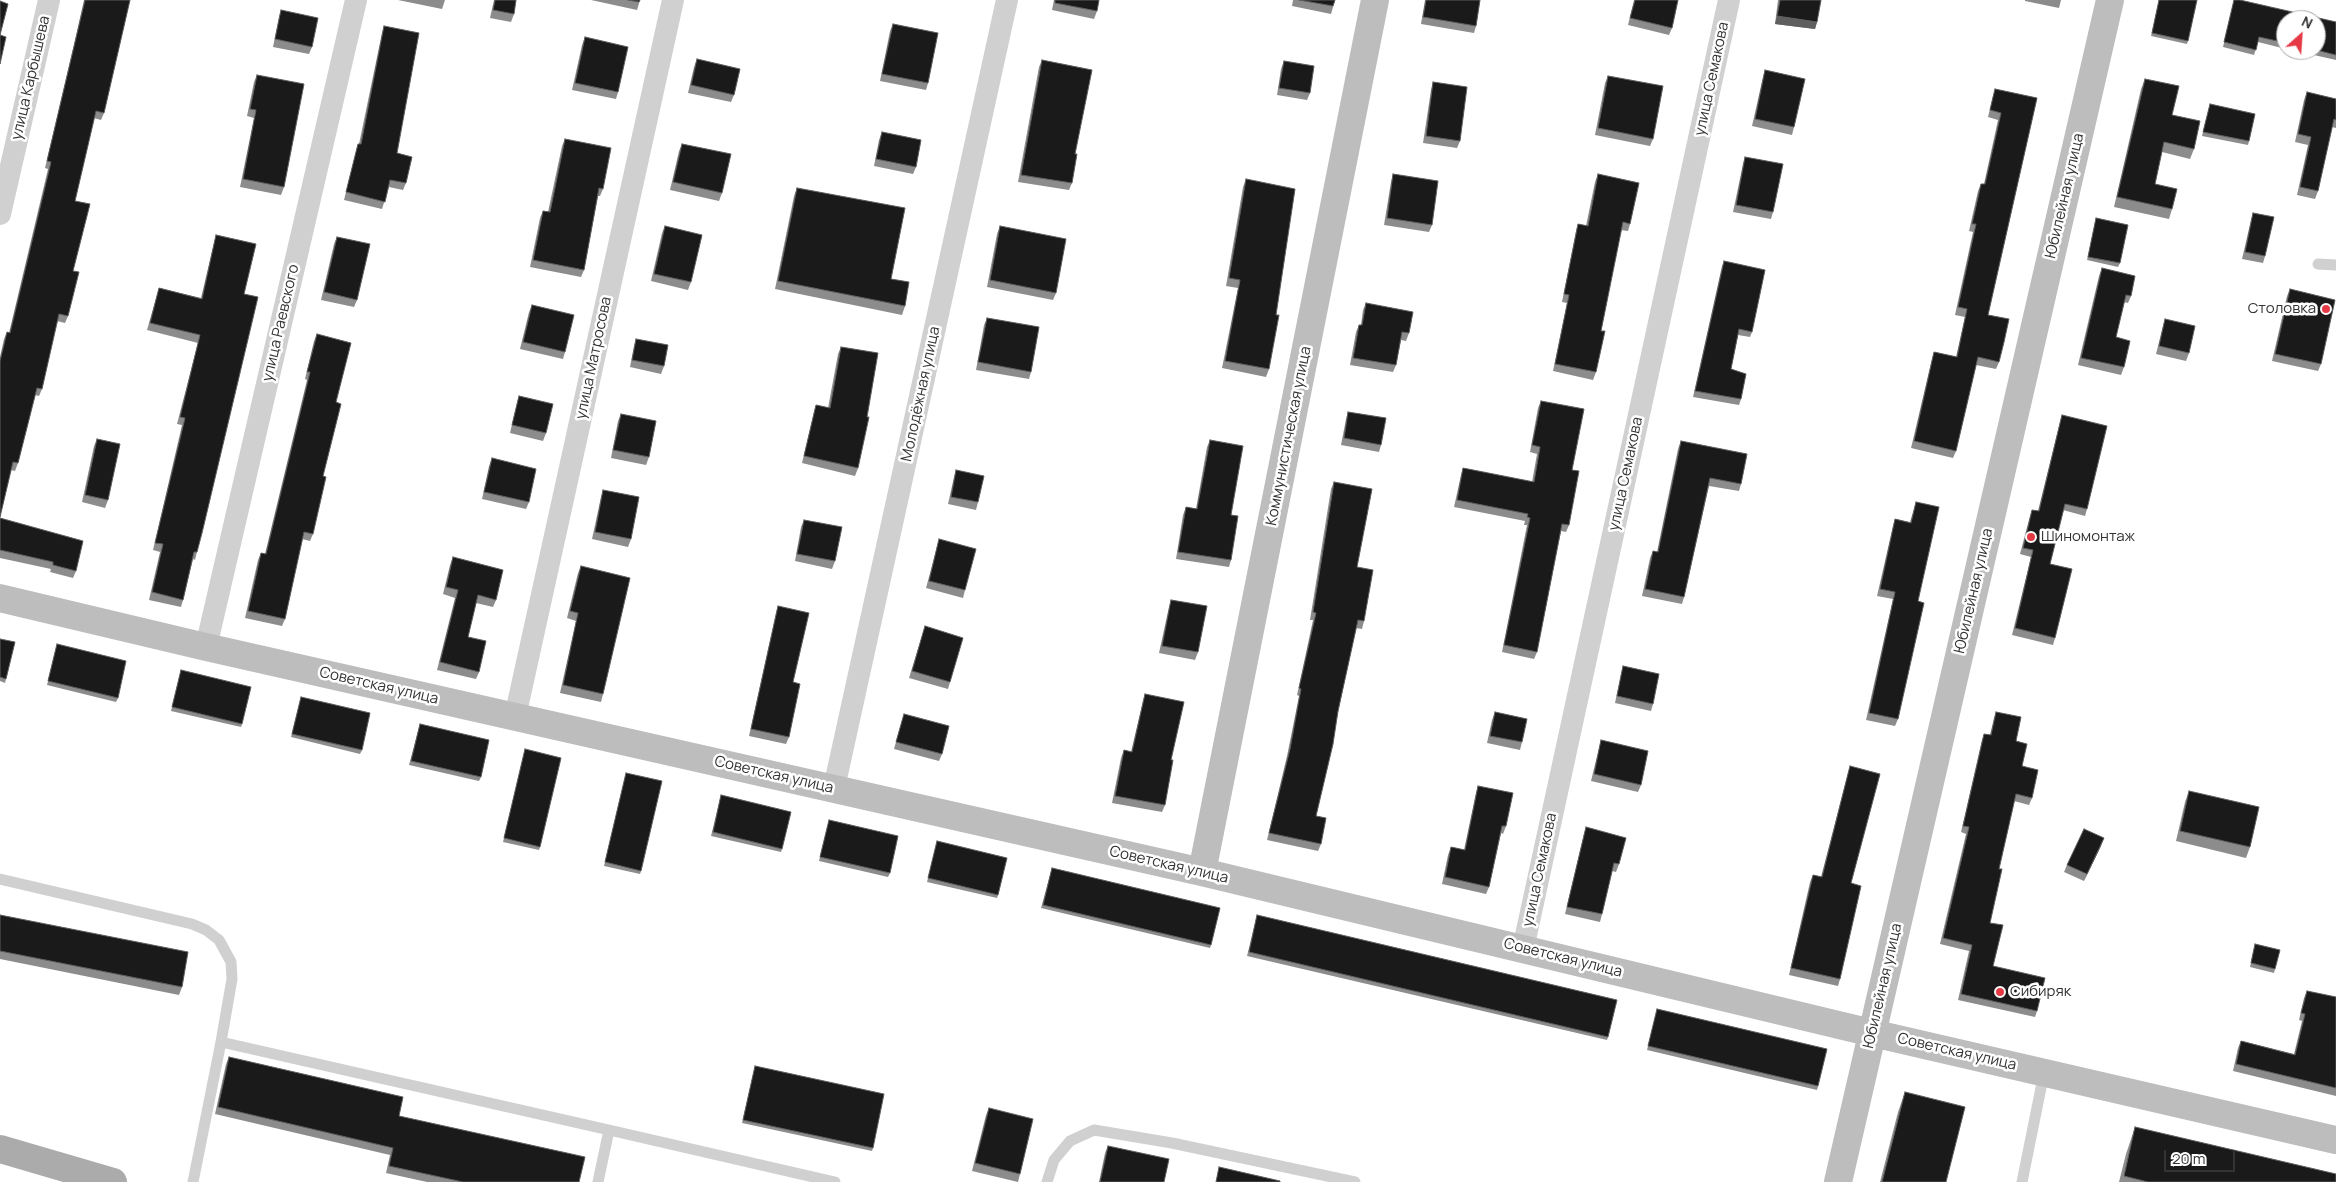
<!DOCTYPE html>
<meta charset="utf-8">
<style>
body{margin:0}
#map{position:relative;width:2336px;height:1182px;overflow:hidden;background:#fff;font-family:Manrope,sans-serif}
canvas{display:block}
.north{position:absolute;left:2276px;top:10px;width:50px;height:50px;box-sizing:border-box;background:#fff;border:1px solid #adadad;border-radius:50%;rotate:26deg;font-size:14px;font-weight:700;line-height:20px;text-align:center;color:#333}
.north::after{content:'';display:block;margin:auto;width:18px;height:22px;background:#e63946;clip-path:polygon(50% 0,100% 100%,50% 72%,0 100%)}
.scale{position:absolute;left:2164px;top:1150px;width:71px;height:22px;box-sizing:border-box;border:2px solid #333;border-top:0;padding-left:6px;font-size:15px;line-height:18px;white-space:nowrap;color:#333;-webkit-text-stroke:4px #fff;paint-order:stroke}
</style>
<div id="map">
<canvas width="2336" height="1182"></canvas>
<div class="north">N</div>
<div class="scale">20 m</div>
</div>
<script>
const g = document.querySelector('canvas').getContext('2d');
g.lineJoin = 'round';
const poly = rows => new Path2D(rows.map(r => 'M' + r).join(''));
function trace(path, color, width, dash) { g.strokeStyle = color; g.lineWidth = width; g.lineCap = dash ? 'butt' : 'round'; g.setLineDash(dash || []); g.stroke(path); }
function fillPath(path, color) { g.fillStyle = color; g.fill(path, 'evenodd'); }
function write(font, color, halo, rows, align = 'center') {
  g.font = font + ' Manrope,sans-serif'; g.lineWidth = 5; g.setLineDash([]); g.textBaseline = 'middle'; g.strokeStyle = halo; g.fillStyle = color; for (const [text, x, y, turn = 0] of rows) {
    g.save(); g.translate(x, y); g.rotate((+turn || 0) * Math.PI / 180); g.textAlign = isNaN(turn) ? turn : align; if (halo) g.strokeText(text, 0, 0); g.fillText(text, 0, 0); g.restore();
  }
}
const lane = poly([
 [2318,264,2336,265],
 [0,879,192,924,206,930,219,940,231,962,232,979,221,1042],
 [609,1130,835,1182],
 [193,1182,221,1042,609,1130,598,1182],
 [1047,1182,1054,1160,1070,1141,1094,1130,1172,1143,1355,1182],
 [2022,1182,2044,1073]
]);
const street = poly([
 [0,214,49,0],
 [206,647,356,0],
 [515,717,673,0],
 [834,788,1007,0],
 [1523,949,1729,0]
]);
const secondary = poly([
 [0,598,206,647,1202,872,1872,1033,2336,1140],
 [1202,872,1375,0],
 [1838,1182,2110,0]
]);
const primary = poly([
 [0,1149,113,1182]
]);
const wall = poly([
 [84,0,130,0,104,113,101,120,94,118,75,201,73,271,68,316,65,323,57,321,42,389,39,396,35,395,18,463,15,471,11,470,0,517,0,357,4,339,7,332,9,333,48,169,45,168,75,40],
 [398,0,445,0,442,9],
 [494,0,516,0,514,14,511,22,490,18],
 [591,0,640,0,637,10],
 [1054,0,1099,0,1097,11,1094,19,1052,10],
 [1293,0,1335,0,1331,14,1292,6],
 [1425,0,1480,0,1476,26,1474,33,1421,24],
 [1634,0,1678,0,1672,28,1669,35,1628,25],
 [1778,0,1821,0,1817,22,1815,29,1775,24],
 [2025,0,2061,0,2059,8,2025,1],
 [2159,0,2197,0,2187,44,2151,36],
 [2234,0,2336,22,2336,60,2292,50,2316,50,2286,20,2286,49,2258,42,2254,55,2223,47],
 [281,10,312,47,309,54,273,47,279,17],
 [893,24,928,83,926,90,880,81,890,31],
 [384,26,397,153,406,183,403,190,389,187,382,209,344,200,356,151,358,144,359,144,382,33],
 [585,37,618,92,616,99,572,90,582,45],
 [697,59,734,95,731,102,688,93,694,67],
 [1042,60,1075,154,1072,183,1069,190,1018,182,1039,67],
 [1284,61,1310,93,1307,100,1277,95,1281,69],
 [1765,70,1794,127,1792,135,1752,126,1763,77],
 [257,75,284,187,281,195,240,187,254,118,247,116,254,82],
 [1608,76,1653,139,1650,146,1595,135,1605,83],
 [2145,79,2172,115,2194,149,2190,159,2162,152,2155,184,2172,209,2169,219,2114,207,2141,89],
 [1433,82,1460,141,1457,148,1423,143,1431,90],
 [1995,89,2037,98,1988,315,1999,362,1996,369,1976,365,1956,451,1953,458,1911,448,1932,359,1934,352,1956,357,1965,317,1955,315,1973,232,1969,231,1978,191,1981,184,1984,184,1998,120,1988,117,1993,96],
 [2307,92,2336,99,2336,128,2332,127,2318,191,2315,199,2297,195,2308,145,2295,142,2304,100],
 [2210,104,2249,141,2248,145,2202,136],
 [882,132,916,167,913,174,874,166,879,140],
 [565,139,603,189,600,196,598,196,584,270,581,277,530,267,540,218,543,211,548,212,562,146],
 [682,144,722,193,719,201,670,190,679,151],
 [1745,157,1773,212,1771,219,1733,212,1743,164],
 [1393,174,1432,225,1429,232,1384,225,1391,182],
 [1598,174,1630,224,1628,231,1621,230,1601,331,1596,372,1593,380,1553,371,1567,303,1562,302,1576,231,1578,224,1586,226,1595,182],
 [1246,179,1276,315,1269,369,1266,377,1222,368,1238,288,1226,286,1243,187],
 [797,188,891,279,905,306,902,315,775,289,794,196],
 [2253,213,2265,256,2263,263,2242,259,2251,220],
 [2096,218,2120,263,2118,267,2087,260],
 [665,226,691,282,688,290,651,281,662,233],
 [1000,226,1056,293,1053,300,987,287,997,234],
 [216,235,244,294,197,552,195,560,193,559,183,600,181,607,149,600,160,552,153,550,182,425,177,424,198,343,147,330,159,288,201,298,214,243],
 [337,237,357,300,354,307,321,300,334,244],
 [1724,261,1752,332,1750,337,1738,335,1731,369,1741,399,1739,405,1693,397,1722,266],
 [2102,268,2131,296,2128,303,2124,302,2116,337,2124,367,2121,375,2078,365,2099,276],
 [2290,289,2321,364,2318,371,2272,361,2287,296],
 [1366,303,1409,333,1406,341,1401,340,1396,365,1393,372,1350,365,1356,332,1359,325,1361,325,1363,310],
 [532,305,565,352,563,359,520,349,529,312],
 [987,318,1031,372,1029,379,976,370,984,325],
 [2165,319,2189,353,2186,361,2156,354,2163,326],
 [317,334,336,402,313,534,310,541,302,539,285,619,282,626,245,618,258,560,261,553,265,554,307,380,305,379,314,341],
 [636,339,664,366,661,374,630,367,634,346],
 [841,347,858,468,855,476,802,463,814,412,816,405,828,408,838,354],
 [519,396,546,433,543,441,510,433,517,403],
 [1541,401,1572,470,1569,525,1566,532,1561,531,1537,652,1534,659,1502,652,1527,525,1524,525,1525,521,1454,507,1461,475,1463,468,1532,482,1537,454,1530,452,1538,408],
 [1348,412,1381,445,1379,452,1341,445,1346,419],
 [621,414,649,457,646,465,611,458,618,421],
 [2062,415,2087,509,2085,516,2063,510,2050,564,2055,638,2053,645,2012,635,2031,557,2020,554,2030,516,2032,510,2038,511,2060,422],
 [97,439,108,500,105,508,82,502,94,446],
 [1210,440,1231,515,1231,560,1229,567,1176,559,1183,515,1186,507,1196,509,1207,447],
 [1681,441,1741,484,1739,491,1709,486,1684,597,1682,604,1642,596,1650,558,1653,551,1657,552,1678,449],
 [492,458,529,502,526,509,482,499,489,466],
 [956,470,978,502,976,510,948,504,954,477],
 [1334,482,1357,567,1364,621,1362,629,1356,628,1316,816,1321,844,1318,851,1267,840,1287,756,1299,696,1297,695,1313,620,1310,620,1331,489],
 [603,490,631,539,628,547,592,539,601,497],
 [1916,502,1918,601,1898,719,1895,726,1866,720,1893,599,1877,596,1893,526,1895,519,1910,522],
 [0,518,76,571,73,578,50,572,51,569,0,558],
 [804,520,835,561,832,569,795,561,801,527],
 [939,539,965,590,963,598,926,588,937,547],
 [453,557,496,600,493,607,476,603,468,637,479,672,476,679,437,670,455,598,443,594,450,565],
 [581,566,603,694,601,702,560,693,576,621,567,618,578,573],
 [1171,600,1198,652,1195,660,1159,653,1169,607],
 [778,606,793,682,789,737,786,744,749,736,776,613],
 [925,626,950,682,948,689,909,678],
 [0,639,6,679,5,683,0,681],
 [57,644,118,698,116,702,47,685],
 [1623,666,1653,704,1651,711,1615,703,1621,674],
 [181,670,242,724,241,727,171,711],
 [1145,694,1171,760,1165,805,1162,812,1112,803,1121,758,1124,750,1131,752,1143,701],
 [301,697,362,750,360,754,291,737],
 [1495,712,1522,742,1520,750,1487,743,1492,720],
 [1996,712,2016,741,2032,798,2029,805,2014,801,1999,869,1990,923,1993,966,2037,1011,2035,1017,1958,1000,1969,951,1940,944,1966,834,1961,832,1982,740,1984,734,1990,735,1994,718],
 [904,714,942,754,939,761,894,749],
 [420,724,481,777,479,781,409,765],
 [1601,740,1641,785,1638,792,1591,781,1599,748],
 [525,749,540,847,539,850,503,842],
 [1850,766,1851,883,1840,979,1838,986,1789,975,1810,882,1813,875,1821,877,1848,773],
 [626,773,641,871,640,874,604,866],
 [1478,786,1506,826,1503,834,1501,833,1489,887,1486,894,1442,884,1448,855,1451,847,1464,850,1476,793],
 [2189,791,2250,847,2246,858,2176,841,2185,802],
 [721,795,782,849,781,852,711,836],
 [829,820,890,873,888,877,819,861],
 [1586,827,1619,864,1616,872,1612,871,1602,914,1600,922,1565,914,1584,834],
 [937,841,998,895,997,898,927,882],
 [2101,846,2084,881,2064,872,2067,865],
 [1052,868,1211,945,1210,948,1041,908],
 [0,915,182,987,179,995,0,959],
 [1257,915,1608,1037,1607,1040,1247,956],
 [2255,944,2275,969,2274,973,2250,967],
 [2307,991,2336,997,2336,1096,2233,1071,2238,1048,2241,1041,2294,1054,2302,1021,2299,1020,2304,998],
 [1657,1009,1818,1086,1817,1090,1647,1050],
 [229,1057,399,1116,579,1182,427,1182,386,1173,390,1155,215,1114,226,1064],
 [755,1066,873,1148,872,1151,742,1123],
 [1905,1092,1946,1182,1880,1182,1898,1112],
 [989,1108,1020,1174,1018,1182,972,1171,986,1115],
 [2135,1127,2336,1182,2119,1182,2126,1154],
 [1108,1146,1164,1182,1099,1182,1105,1153]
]);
const shadedWall = poly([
 [1777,16,1817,22,1815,29,1775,24],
 [2104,838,2101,846,2084,881,2087,874]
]);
const building = poly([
 [85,0,130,0,104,113,96,111,75,201,90,204,73,271,79,272,68,316,59,314,42,389,37,388,18,463,13,462,0,517,0,361,7,332,10,333,51,162,47,161,85,0],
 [495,0,516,0,514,14,493,10,495,0],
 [628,0,640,0,639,2,628,0],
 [1055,0,1099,0,1097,11,1055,3,1055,0],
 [1299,0,1335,0,1333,6,1299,0],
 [1426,0,1480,0,1476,26,1423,17,1426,0],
 [1635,0,1678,0,1672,28,1630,18,1635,0],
 [1780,0,1821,0,1817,22,1777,16,1780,0],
 [2159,0,2197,0,2188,41,2152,33,2159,0],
 [2234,0,2240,0,2336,22,2336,55,2316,50,2316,20,2286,20,2286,43,2259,37,2256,50,2224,42,2234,0],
 [0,1,8,4,0,35,0,1],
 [281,10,318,18,312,47,275,39,281,10],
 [893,24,938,33,928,83,882,74,893,24],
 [384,26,419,33,397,153,412,157,406,183,390,180,385,202,346,192,358,144,361,144,384,26],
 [0,35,6,37,0,64,0,35],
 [585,37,628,47,618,92,575,83,585,37],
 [697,59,740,69,734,95,691,85,697,59],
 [1042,60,1092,70,1075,154,1077,154,1072,183,1021,175,1042,60],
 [1284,61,1314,66,1310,93,1279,88,1284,61],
 [1765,70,1805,79,1794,127,1755,119,1765,70],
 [257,75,304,84,284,187,243,179,256,110,250,109,257,75],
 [1608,76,1663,86,1653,139,1598,128,1608,76],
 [2145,79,2179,86,2172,115,2200,121,2194,149,2164,142,2155,184,2177,189,2172,209,2117,197,2145,79],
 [1433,82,1467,87,1460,141,1426,136,1433,82],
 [1995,89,2037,98,1988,315,2009,319,2004,342,1999,362,1978,357,1956,451,1914,441,1934,352,1957,357,1967,309,1958,307,1976,224,1972,224,1981,184,1985,184,2001,113,1990,110,1995,89],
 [2307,92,2336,99,2336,120,2334,119,2318,191,2300,187,2311,137,2298,134,2307,92],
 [2210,104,2255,114,2249,141,2203,132,2210,104],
 [882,132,921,140,916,167,876,159,882,132],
 [565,139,611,148,603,189,599,188,584,270,533,260,543,211,550,212,565,139],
 [682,144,731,154,722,193,673,182,682,144],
 [1745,157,1783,164,1773,212,1736,205,1745,157],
 [1393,174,1438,181,1432,225,1387,218,1393,174],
 [1598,174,1639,183,1630,224,1623,222,1601,331,1605,331,1596,372,1555,364,1569,295,1564,294,1578,224,1588,226,1598,174],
 [1246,179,1295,189,1276,315,1279,315,1269,369,1225,361,1240,280,1229,278,1246,179],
 [797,188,905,208,891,279,909,282,905,306,778,281,797,188],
 [2253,213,2274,217,2265,256,2245,252,2253,213],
 [2096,218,2128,225,2120,263,2088,257,2096,218],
 [665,226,702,235,691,282,654,274,665,226],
 [1000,226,1066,239,1056,293,990,280,1000,226],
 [216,235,256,244,244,294,258,297,202,533,197,552,194,552,183,600,152,592,163,544,155,543,185,418,180,417,200,335,150,323,159,288,202,299,216,235],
 [337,237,370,244,357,300,324,292,337,237],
 [1724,261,1765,270,1752,332,1739,329,1731,369,1746,374,1741,399,1695,391,1724,261],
 [2102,268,2135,276,2131,296,2126,295,2116,337,2130,341,2124,367,2081,358,2102,268],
 [2290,289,2335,300,2321,364,2275,354,2290,289],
 [1366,303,1413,312,1409,333,1402,332,1396,365,1353,358,1359,325,1362,325,1366,303],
 [532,305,574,315,565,352,523,342,532,305],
 [987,318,1039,327,1031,372,978,362,987,318],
 [2165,319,2195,326,2189,353,2159,346,2165,319],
 [317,334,351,343,336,402,341,404,323,476,326,477,313,534,304,532,285,619,248,611,261,553,266,554,310,372,307,372,317,334],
 [636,339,668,345,664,366,632,360,636,339],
 [841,347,878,353,867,417,869,417,858,468,804,456,816,405,830,408,841,347],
 [519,396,553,404,546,433,512,425,519,396],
 [1541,401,1584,409,1572,470,1579,471,1569,525,1562,524,1537,652,1504,645,1530,518,1527,517,1528,514,1457,500,1463,468,1534,482,1540,447,1532,445,1541,401],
 [1348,412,1386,418,1381,445,1344,438,1348,412],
 [621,414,656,421,649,457,613,450,621,414],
 [2062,415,2107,426,2087,509,2065,504,2050,564,2072,569,2055,638,2015,628,2033,550,2023,548,2032,510,2039,511,2062,415],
 [97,439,120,444,108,500,85,495,97,439],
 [1210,440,1243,446,1231,515,1238,516,1231,560,1178,552,1186,507,1197,509,1210,440],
 [1681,441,1747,454,1741,484,1710,478,1684,597,1645,589,1653,551,1658,552,1681,441],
 [492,458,536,469,529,502,484,492,492,458],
 [956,470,984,476,978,502,951,497,956,470],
 [1334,482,1372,489,1357,567,1373,570,1364,621,1358,620,1338,711,1333,744,1316,816,1326,818,1321,844,1269,833,1290,749,1301,689,1299,688,1316,613,1313,612,1334,482],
 [603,490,639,497,631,539,595,532,603,490],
 [1916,502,1939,507,1918,601,1924,603,1898,719,1869,713,1895,592,1880,589,1895,519,1911,523,1916,502],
 [0,518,83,541,76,571,53,565,53,562,0,550,0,518],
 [804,520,842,527,835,561,797,554,804,520],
 [939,539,976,549,965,590,929,581,939,539],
 [453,557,503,570,496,600,478,595,468,637,486,641,479,672,440,662,458,590,446,587,453,557],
 [581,566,630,578,603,694,563,685,578,613,570,611,581,566],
 [1171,600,1207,606,1198,652,1162,646,1171,600],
 [778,606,809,613,793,682,800,684,789,737,751,729,778,606],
 [925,626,963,638,950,682,912,671,925,626],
 [0,639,15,642,6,679,0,677,0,639],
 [57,644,126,661,118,698,48,681,57,644],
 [1623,666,1659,674,1653,704,1617,696,1623,666],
 [181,670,251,687,242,724,172,707,181,670],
 [1145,694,1184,702,1171,760,1173,760,1165,805,1115,796,1124,750,1132,752,1145,694],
 [301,697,370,713,362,750,292,734,301,697],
 [1495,712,1527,719,1522,742,1490,736,1495,712],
 [1996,712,2021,717,2016,741,2027,744,2022,766,2038,770,2032,798,2016,794,1999,869,2002,869,1990,923,2003,925,1993,966,2045,978,2037,1011,1961,994,1972,945,1943,938,1969,827,1963,826,1984,734,1991,735,1996,712],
 [904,714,949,726,942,754,896,742,904,714],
 [420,724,489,740,481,777,411,761,420,724],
 [1601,740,1648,751,1641,785,1594,774,1601,740],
 [525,749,561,758,540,847,504,838,525,749],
 [1850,766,1880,774,1851,883,1861,886,1840,979,1791,968,1813,875,1822,877,1850,766],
 [626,773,662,781,641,871,605,862,626,773],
 [1478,786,1513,793,1506,826,1502,826,1489,887,1445,877,1451,847,1465,850,1478,786],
 [2189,791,2259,807,2250,847,2180,831,2189,791],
 [721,795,791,812,782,849,713,832,721,795],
 [829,820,898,836,890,873,820,857,829,820],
 [1586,827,1626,838,1619,864,1614,863,1602,914,1567,907,1586,827],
 [2084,829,2104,838,2087,874,2067,865,2084,829],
 [937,841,1007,858,998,895,928,878,937,841],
 [1052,868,1220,908,1211,945,1043,905,1052,868],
 [0,915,188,952,182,987,0,951,0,915],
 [1257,915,1617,1000,1608,1037,1249,952,1257,915],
 [2255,944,2280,950,2275,969,2251,963,2255,944],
 [2307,991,2336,997,2336,1088,2236,1064,2241,1041,2295,1055,2305,1014,2301,1013,2307,991],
 [1657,1009,1827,1049,1818,1086,1648,1046,1657,1009],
 [229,1057,403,1097,399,1116,585,1157,579,1182,463,1182,389,1166,393,1148,218,1107,229,1057],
 [755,1066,884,1094,873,1148,743,1120,755,1066],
 [1905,1092,1965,1107,1946,1182,1882,1182,1905,1092],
 [989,1108,1033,1119,1020,1174,975,1163,989,1108],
 [2135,1127,2336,1174,2336,1182,2148,1182,2124,1176,2135,1127],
 [1108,1146,1169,1159,1164,1182,1100,1182,1108,1146],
 [1219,1167,1280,1181,1280,1182,1216,1182,1219,1167]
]);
const markers = [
 [2326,309,5,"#e63946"],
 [2031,537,5,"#e63946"],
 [2000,992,5,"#e63946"]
];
const streetNames = [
 ["улица Карбышева",31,78,-77],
 ["улица Семакова",1712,79,-78],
 ["Юбилейная улица",2065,196,-77],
 ["улица Раевского",281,323,-77],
 ["улица Матросова",594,358,-78],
 ["Молодёжная улица",921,394,-78],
 ["Коммунистическая улица",1289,436,-79],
 ["улица Семакова",1626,474,-78],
 ["Юбилейная улица",1974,591,-77],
 ["Советская улица",379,686,13],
 ["Советская улица",774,775,13],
 ["Советская улица",1169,865,13],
 ["улица Семакова",1540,870,-78],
 ["Советская улица",1563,958,14],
 ["Юбилейная улица",1883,986,-77],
 ["Советская улица",1957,1052,13]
];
const poiNames = [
 ["Столовка",2316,309,"right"],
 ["Шиномонтаж",2041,537],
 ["Сибиряк",2010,992]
];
trace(lane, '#d0d0d0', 11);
trace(street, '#d0d0d0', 22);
trace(secondary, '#bdbdbd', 28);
trace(primary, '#ababab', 28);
fillPath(wall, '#8c8c8c');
fillPath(shadedWall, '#5f5f5f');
fillPath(building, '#1a1a1a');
trace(building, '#5f5f5f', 1);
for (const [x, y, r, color] of markers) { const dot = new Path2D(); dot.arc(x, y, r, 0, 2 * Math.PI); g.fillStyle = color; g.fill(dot); trace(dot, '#fff', 2); }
write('15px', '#333', '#fff', streetNames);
write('15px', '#333', '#fff', poiNames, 'left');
</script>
